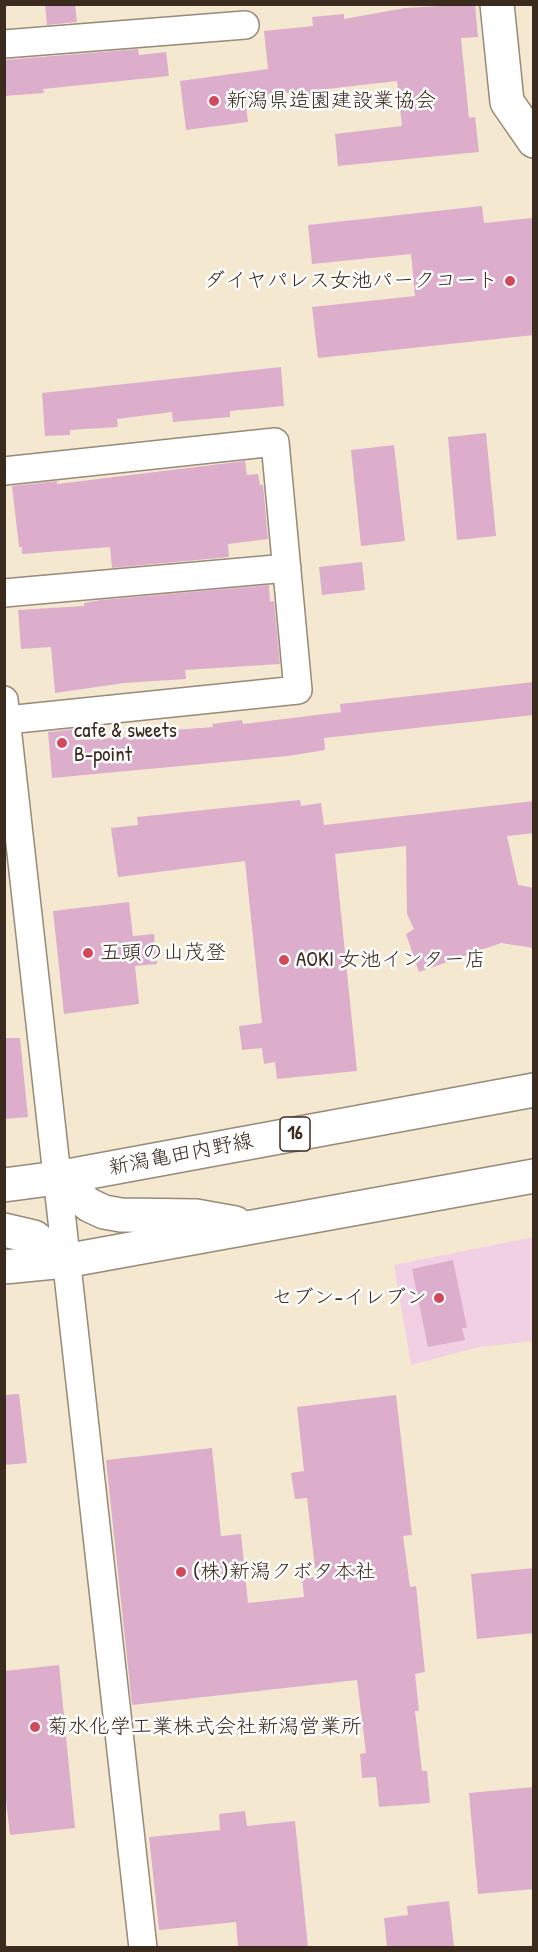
<!DOCTYPE html>
<meta charset="utf-8">
<style>
body{margin:0}
#map{position:relative;width:538px;height:1952px;overflow:hidden;background:#f4e8d1;font-family:"Patrick Hand",sans-serif}
canvas{display:block}
.frame{position:absolute;inset:0;border:6px solid #3b2a1e;pointer-events:none}
</style>
<div id="map">
<canvas width="538" height="1952"></canvas>
<div class="frame"></div>
</div>
<script>
const g = document.querySelector('canvas').getContext('2d');
g.lineJoin = 'round';
function fillPath(path, color) { g.fillStyle = color; g.fill(path, 'evenodd'); }
const poly = rows => new Path2D(rows.map(r => 'M' + r).join(''));
function trace(path, color, width, dash) { g.strokeStyle = color; g.lineWidth = width; g.lineCap = dash ? 'butt' : 'round'; g.setLineDash(dash || []); g.stroke(path); }
function write(font, color, halo, rows, align = 'center') {
  g.font = font + ' "Patrick Hand","Klee One",sans-serif'; g.lineWidth = 5; g.setLineDash([]); g.textBaseline = 'middle'; g.strokeStyle = halo; g.fillStyle = color; for (const [text, x, y, turn = 0] of rows) {
    g.save(); g.translate(x, y); g.rotate((+turn || 0) * Math.PI / 180); g.textAlign = isNaN(turn) ? turn : align; if (halo) g.strokeText(text, 0, 0); g.fillText(text, 0, 0); g.restore();
  }
}
const built = poly([
 [533,1237,533,1341,479,1347,411,1365,394,1265]
]);
const building = poly([
 [45,4,75,4,77,22,47,25],
 [475,4,478,37,461,38,469,118,475,117,479,152,338,166,335,134,402,126,397,81,327,89,328,99,296,102,295,92,245,97,248,122,186,130,180,81,268,69,264,31,313,26,312,17,344,14,344,19,405,8],
 [138,49,139,55,166,52,169,76,43,89,44,93,4,96,4,60],
 [482,206,484,223,532,218,534,335,318,358,312,307,415,296,411,254,312,264,308,225],
 [281,367,284,406,230,411,230,417,173,422,172,412,117,419,118,427,70,430,70,435,45,436,42,393],
 [486,433,496,536,457,540,448,437],
 [394,445,405,541,361,546,351,450],
 [245,461,247,475,258,474,260,485,263,485,268,539,228,544,229,557,112,568,110,547,22,554,22,547,19,547,12,486,57,481,57,484],
 [362,562,365,590,322,595,319,567],
 [269,585,270,602,274,601,280,664,185,670,186,679,124,683,55,693,51,647,21,649,18,610,84,606,84,603,101,600],
 [534,682,534,715,324,738,325,750,288,756,52,778,48,732,74,729,75,740,148,736,148,732,213,727,212,724,242,720,243,724,341,712,340,704],
 [300,800,301,806,321,803,324,825,534,801,534,833,507,836,518,885,534,888,534,948,501,943,419,972,406,934,414,929,407,914,406,846,335,854,357,1071,277,1079,275,1062,264,1064,262,1048,242,1050,239,1026,262,1023,245,861,118,877,111,828,138,825,137,817],
 [129,902,133,936,154,934,157,964,135,966,139,1004,64,1014,53,911],
 [4,1038,20,1038,28,1117,4,1119],
 [453,1260,467,1328,462,1328,465,1340,428,1347,412,1269],
 [19,1394,27,1463,4,1465,4,1395],
 [396,1395,412,1535,403,1536,410,1587,416,1586,425,1672,415,1674,419,1711,415,1711,422,1771,427,1771,430,1803,379,1807,376,1777,362,1778,360,1754,366,1753,357,1680,132,1705,106,1460,212,1448,221,1536,241,1534,248,1603,304,1597,302,1578,316,1577,307,1498,295,1499,291,1473,304,1471,297,1407],
 [534,1568,534,1633,477,1639,471,1574],
 [59,1665,75,1828,10,1835,4,1783,4,1671],
 [534,1787,534,1889,478,1894,469,1793],
 [245,1811,247,1826,295,1821,308,1947,238,1947,236,1922,159,1930,149,1837,220,1830,219,1814],
 [449,1901,454,1947,387,1947,384,1918,408,1915,407,1906]
]);
const street = poly([
 [4,44,245,25],
 [4,471,275,442,298,690,7,720],
 [4,593,287,568],
 [4,700,143,1948]
]);
const secondary = poly([
 [497,4,507,102,534,141]
]);
const primary = poly([
 [57,1178,89,1205,104,1212,121,1215,196,1216,235,1223],
 [4,1185,57,1178,534,1090],
 [4,1230,34,1237,65,1261],
 [4,1267,65,1261,534,1176]
]);
const markers = [
 [214,101,6,"#d1495b"],
 [510,281,6,"#d1495b"],
 [62,743,6,"#d1495b"],
 [88,953,6,"#d1495b"],
 [284,960,6,"#d1495b"],
 [439,1298,6,"#d1495b"],
 [181,1572,6,"#d1495b"],
 [35,1727,6,"#d1495b"]
];
const shields = [
 [295,1134,30]
];
const shieldNames = [
 ["16",295,1134]
];
const poiNames = [
 ["新潟県造園建設業協会",226,101],
 ["ダイヤパレス女池パークコート",498,281,"right"],
 ["cafe & sweets",74,731],
 ["B-point",74,755],
 ["五頭の山茂登",100,953],
 ["AOKI 女池インター店",296,960],
 ["セブン-イレブン",427,1298,"right"],
 ["(株)新潟クボタ本社",193,1572],
 ["菊水化学工業株式会社新潟営業所",47,1727]
];
const streetNames = [
 ["新潟亀田内野線",181,1155,-11]
];
fillPath(built, '#f1d0e3');
fillPath(building, '#ddaecb');
trace(street, '#988978', 30);
trace(secondary, '#988978', 36);
trace(primary, '#988978', 36);
trace(street, '#fff', 27);
trace(secondary, '#fff', 33);
trace(primary, '#fff', 33);
for (const [x, y, r, color] of markers) { const dot = new Path2D(); dot.arc(x, y, r, 0, 2 * Math.PI); g.fillStyle = color; g.fill(dot); trace(dot, '#fff', 2); }
for (const [x, y, w] of shields) { const box = new Path2D(); box.roundRect(x - w / 2, y - 17, w, 34, 4.5); g.fillStyle = '#fff'; g.fill(box); trace(box, '#3b2a1e', 1.5); }
write('bold 20px', '#3b2a1e', null, shieldNames);
write('21px', '#3b2a1e', '#fff', poiNames, 'left');
write('21px', '#3b2a1e', '#fff', streetNames);
</script>
